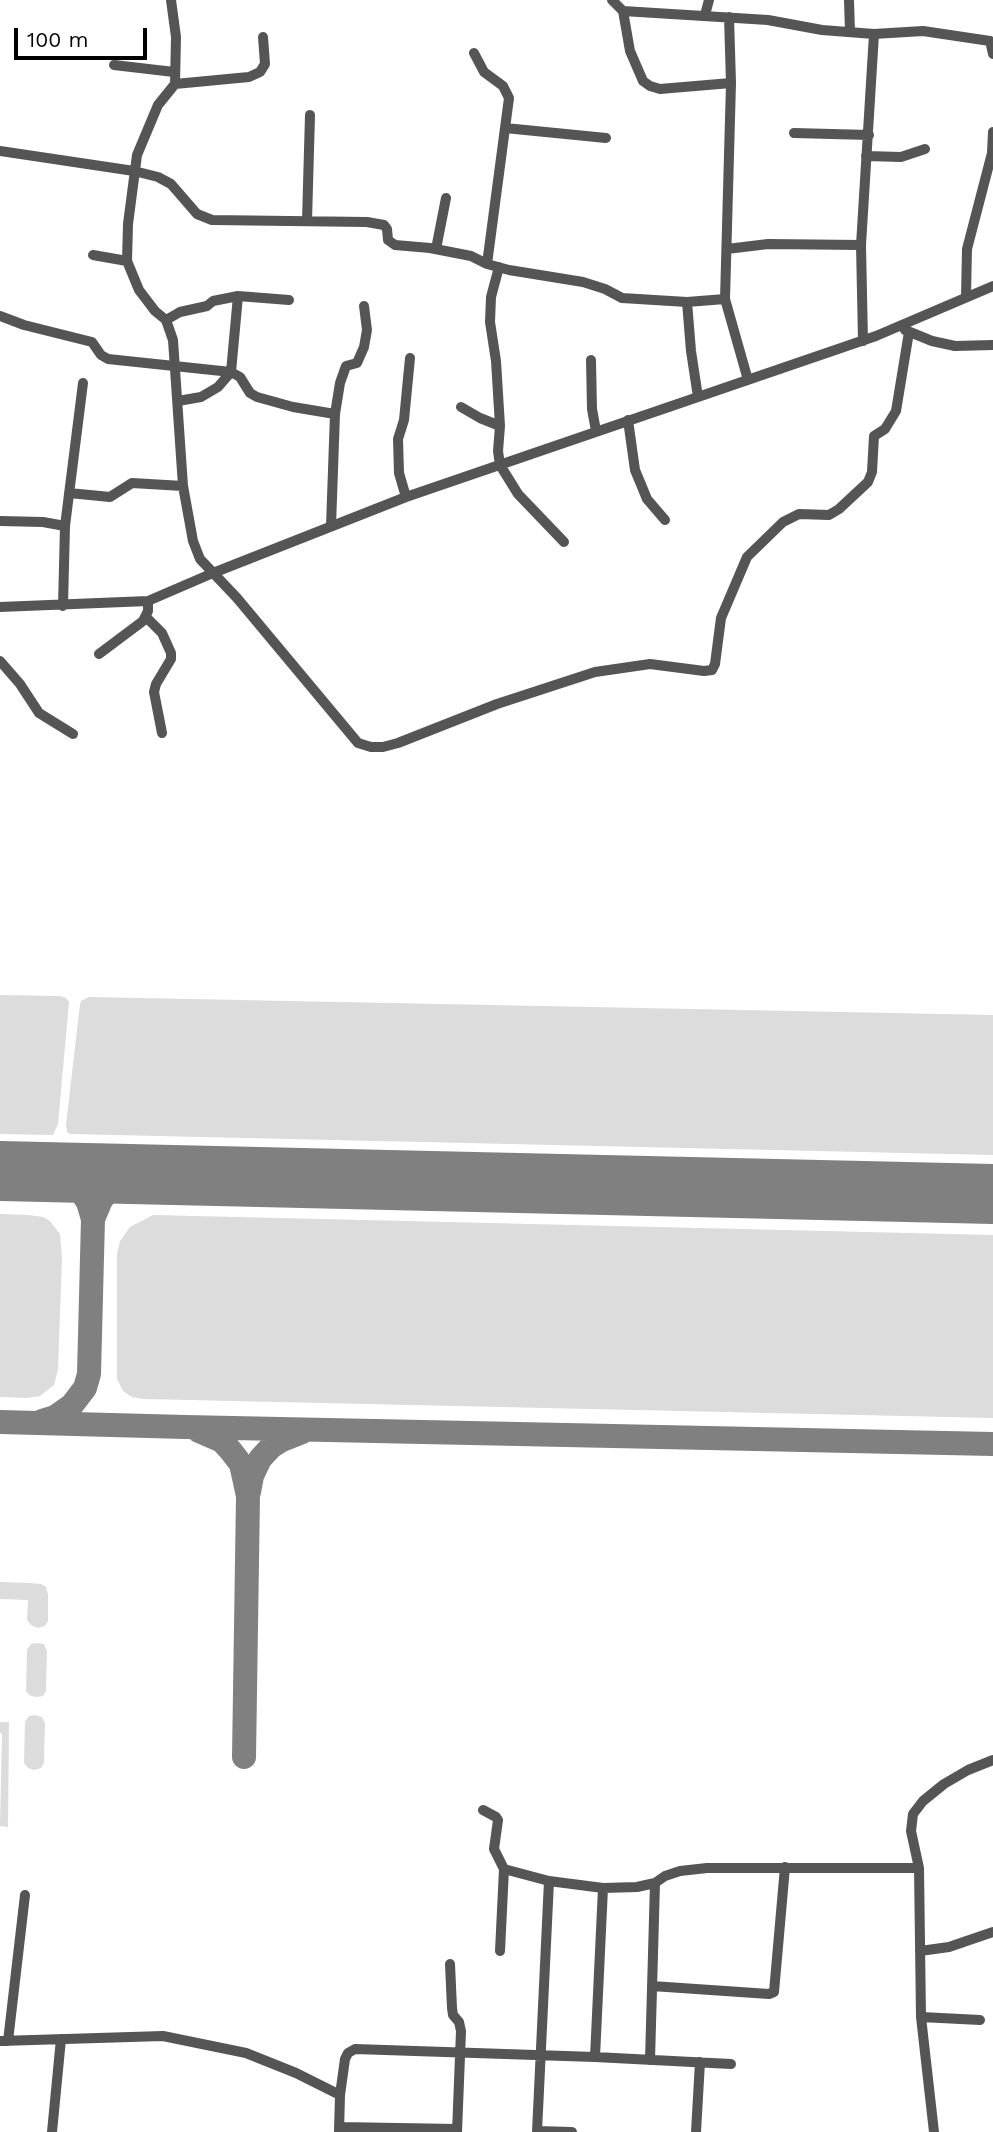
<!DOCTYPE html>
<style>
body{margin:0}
#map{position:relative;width:993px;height:2132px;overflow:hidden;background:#fff;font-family:"Work Sans",sans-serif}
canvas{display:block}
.scale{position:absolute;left:14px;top:28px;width:133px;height:32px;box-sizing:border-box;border:4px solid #000;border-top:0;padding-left:9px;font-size:21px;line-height:24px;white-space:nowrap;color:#000;-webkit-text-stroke:5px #fff;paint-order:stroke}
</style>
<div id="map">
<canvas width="993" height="2132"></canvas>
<div class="scale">100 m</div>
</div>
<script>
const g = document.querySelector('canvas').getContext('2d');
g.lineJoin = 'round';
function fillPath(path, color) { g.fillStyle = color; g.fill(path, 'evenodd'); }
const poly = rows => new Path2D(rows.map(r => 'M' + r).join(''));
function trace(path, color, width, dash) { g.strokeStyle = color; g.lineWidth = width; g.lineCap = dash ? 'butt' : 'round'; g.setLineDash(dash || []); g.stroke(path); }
const green = poly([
 [0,995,60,996,66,998,69,1002,58,1124,53,1135,0,1134],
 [89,997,993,1015,993,1155,70,1134,67,1132,66,1125,80,1004,81,1001],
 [0,1214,29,1215,43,1217,50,1221,60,1234,62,1259,58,1369,54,1385,40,1396,26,1398,0,1397],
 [153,1215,993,1235,993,1418,144,1399,132,1397,123,1391,117,1379,117,1254,120,1241,130,1227],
 [0,1582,30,1583,41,1584,46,1587,48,1594,48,1621,45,1626,38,1628,31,1625,27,1620,28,1600,0,1599],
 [37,1643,44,1644,47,1651,46,1691,43,1696,36,1697,29,1695,26,1691,27,1650,31,1644],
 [35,1715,42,1717,45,1723,44,1763,41,1768,34,1770,28,1768,24,1763,25,1722,29,1716],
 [0,1722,9,1722,8,1827,0,1826,2,1733,0,1733]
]);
const taxiway = poly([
 [41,1172,68,1180,80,1190,88,1202,93,1219],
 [42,1421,55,1417,72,1405,85,1388,89,1374,93,1219,101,1200,109,1190,119,1182,140,1175],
 [0,1422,185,1427,993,1444],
 [199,1431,222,1441,231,1451,241,1464,248,1496,244,1757],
 [249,1492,252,1476,260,1459,271,1447,282,1440,302,1432]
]);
const runway = poly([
 [0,1171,993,1194]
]);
const minor = poly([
 [171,0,176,37,175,84,158,105,137,155,128,224,127,261,139,290,155,311,166,320,173,340,183,486,193,541,200,559,237,598,358,743,371,747,383,747,398,743,497,704,595,672,650,664,704,671,712,670,715,664,721,618,747,557,783,522,799,514,829,515,839,509,868,482,872,472,874,436,885,429,896,411,909,332],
 [612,0,623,11,630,51,643,81,650,86,660,89,731,83],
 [849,0,850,32],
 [623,11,768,20,822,30,874,34,923,31,990,41,993,54],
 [705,15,709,0],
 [729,17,731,83,725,299,748,380],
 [474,53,484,72,503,86,509,98,487,264],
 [114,65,174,72],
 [175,84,249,77,260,72,265,64,263,37],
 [505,128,606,138],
 [794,133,869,135],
 [0,151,134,171,158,177,171,184,197,214,212,220,367,222,384,225,387,229,388,240,395,245,430,248,471,256,487,264,509,270,583,282,605,289,622,298,687,302,725,299],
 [866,156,901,157,925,149],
 [307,221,310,115],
 [436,249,446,198],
 [727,249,768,244,861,245],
 [93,255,127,261],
 [499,267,491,297,490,322,496,361,500,426],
 [966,296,967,249,992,153,993,132],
 [687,302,691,351,698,397],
 [0,316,24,325,92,342,101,355,108,359,231,372,240,377,250,393,257,397,293,407,335,414,331,526],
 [166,320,180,312,207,306,213,301,238,296,289,300],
 [905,330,932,341,955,346,993,345],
 [863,341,861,245,874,34],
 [591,360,592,409,596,431],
 [178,401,201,397,218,387,231,372,238,296],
 [461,407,480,418,500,426,498,451,500,465,518,494,564,542],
 [335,414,340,383,346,366,357,363,364,347,367,330,364,306],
 [628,420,635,470,640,482,647,499,665,520],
 [69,493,110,497,132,483,183,486],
 [406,497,399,473,398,439,404,420,410,358],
 [0,521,43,522,65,526],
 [63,606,65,526,83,383],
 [0,607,148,601,213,573,406,497,876,336,993,286],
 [146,617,162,633,171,653,171,659,156,684,154,692,162,733],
 [99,654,143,621,148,611,148,601],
 [0,661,20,684,39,713,73,734],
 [483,1810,496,1817,498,1820,494,1849,504,1869,549,1881,603,1888,637,1887,655,1883,665,1876,680,1871,707,1868,919,1868],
 [500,1951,504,1869],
 [920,1951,949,1947,993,1932],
 [450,1964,452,2008,453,2015,459,2022,461,2031,457,2132],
 [652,1986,769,1994,774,1992,785,1867],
 [921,2017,980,2020],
 [0,2041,163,2036,246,2053,296,2073,340,2095,339,2132],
 [8,2041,25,1895],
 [595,2057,603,1888],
 [650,2060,655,1883],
 [340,2095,345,2059,348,2053,355,2049,595,2057,731,2064],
 [339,2127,457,2129],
 [537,2131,572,2132],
 [52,2132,61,2039],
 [537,2132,549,1881],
 [696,2132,700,2062],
 [934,2132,921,2017,919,1868,911,1831,913,1814,923,1801,944,1784,968,1770,993,1760]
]);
fillPath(green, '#dcdcdc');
trace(taxiway, '#808080', 24);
trace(runway, '#808080', 60);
trace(minor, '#555', 10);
</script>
